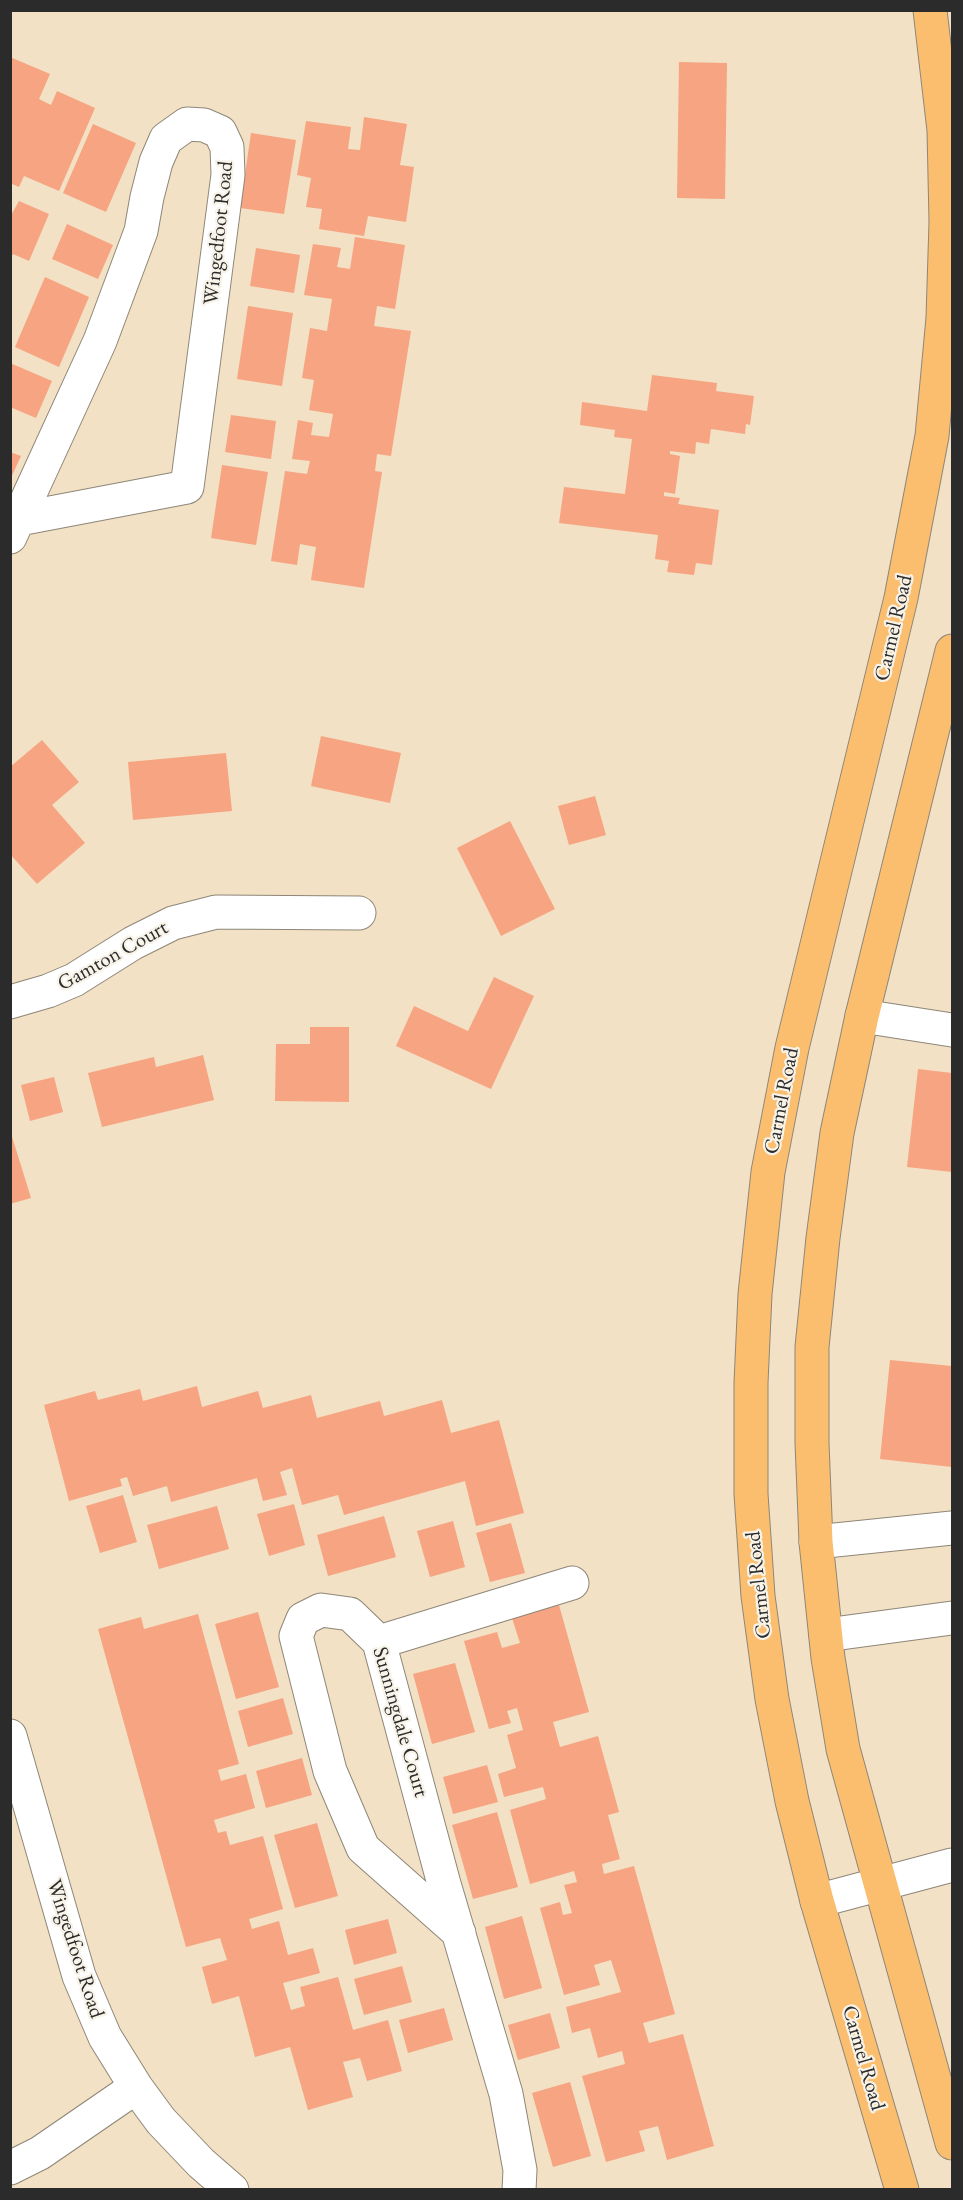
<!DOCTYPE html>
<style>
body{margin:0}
#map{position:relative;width:963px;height:2200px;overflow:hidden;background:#f2e1c4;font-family:"EB Garamond",serif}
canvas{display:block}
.frame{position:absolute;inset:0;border:12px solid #2b2b2b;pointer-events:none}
</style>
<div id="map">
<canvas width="963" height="2200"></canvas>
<div class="frame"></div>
</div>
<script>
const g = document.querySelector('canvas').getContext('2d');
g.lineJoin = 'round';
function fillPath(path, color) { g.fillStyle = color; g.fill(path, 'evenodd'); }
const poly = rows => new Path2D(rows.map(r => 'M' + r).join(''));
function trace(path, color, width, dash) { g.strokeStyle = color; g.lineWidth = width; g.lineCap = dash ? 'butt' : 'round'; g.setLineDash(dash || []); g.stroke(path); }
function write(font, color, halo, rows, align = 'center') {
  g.font = font + ' "EB Garamond",serif'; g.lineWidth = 4.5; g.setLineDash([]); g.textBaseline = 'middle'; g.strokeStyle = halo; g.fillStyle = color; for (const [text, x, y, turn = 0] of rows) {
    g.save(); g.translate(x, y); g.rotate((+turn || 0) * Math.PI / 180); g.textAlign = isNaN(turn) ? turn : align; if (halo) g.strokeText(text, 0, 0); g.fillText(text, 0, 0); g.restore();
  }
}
const building = poly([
 [10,57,50,74,39,99,51,105,57,91,95,108,59,191,24,176,19,187,10,183],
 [679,62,727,63,725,199,677,198],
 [364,117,407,124,400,165,414,167,406,222,368,216,364,236,319,229,322,209,306,207,311,178,297,175,306,121,351,127,348,149,360,150],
 [93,124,136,143,106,212,63,193],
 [251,133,296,140,284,214,240,208],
 [19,201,49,214,29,261,13,254,10,259,10,217],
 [67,224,113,245,98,279,52,259],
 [355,237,405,245,395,309,377,306,374,326,411,331,391,456,377,454,375,471,382,472,364,588,311,580,316,547,300,544,297,565,271,561,285,471,307,474,310,461,292,459,298,420,313,423,311,435,329,437,333,414,309,410,314,380,302,378,310,328,327,331,332,299,304,295,313,244,341,248,337,267,350,269],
 [256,248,300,255,294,293,250,286],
 [45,277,89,297,59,367,15,347],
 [248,306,293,313,282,386,237,379],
 [10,363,52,381,36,418,10,407],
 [652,375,717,383,716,391,754,396,750,425,746,424,745,434,711,429,709,444,696,442,695,454,670,451,670,454,680,456,675,494,664,492,664,496,680,498,678,504,719,510,712,565,696,563,694,575,667,572,669,561,655,559,658,535,559,523,564,487,625,494,632,439,614,437,615,430,580,425,582,402,647,411],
 [231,415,276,421,271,459,225,452],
 [10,452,21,456,10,480],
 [222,465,268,472,256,545,211,538],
 [321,736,401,753,390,803,311,786],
 [42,740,79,782,52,805,85,843,37,884,10,854,10,767],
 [226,753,232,811,133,820,128,762],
 [595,796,606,835,569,845,558,806],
 [510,821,555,909,501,936,457,848],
 [494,977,534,996,491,1089,396,1046,414,1006,468,1031],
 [310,1027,349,1027,349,1102,275,1101,276,1044,310,1044],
 [203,1055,214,1100,102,1127,88,1073,154,1057,156,1067],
 [918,1069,952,1073,952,1172,907,1167],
 [54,1077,63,1112,30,1121,21,1085],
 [10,1130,31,1198,10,1204],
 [890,1360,952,1366,952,1467,880,1459],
 [197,1386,202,1407,258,1391,263,1408,311,1395,317,1418,380,1401,384,1416,442,1400,451,1433,499,1420,524,1513,476,1526,465,1481,344,1515,338,1495,302,1505,292,1468,280,1472,287,1495,263,1501,257,1478,171,1502,167,1486,133,1496,127,1477,120,1479,122,1486,69,1501,44,1405,95,1391,98,1400,140,1389,143,1401],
 [123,1495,137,1542,100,1553,86,1506],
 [294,1504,305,1545,269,1556,257,1514],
 [217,1506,229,1549,159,1569,147,1525],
 [384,1516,396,1557,328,1576,317,1535],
 [453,1521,465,1567,430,1577,417,1531],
 [511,1523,525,1573,490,1582,476,1533],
 [559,1605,589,1712,553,1722,560,1747,598,1736,619,1812,608,1815,620,1859,602,1864,604,1874,634,1866,675,2014,643,2023,649,2043,683,2034,714,2146,667,2160,658,2126,639,2131,645,2151,606,2162,582,2076,625,2064,622,2051,598,2058,590,2028,572,2033,566,2007,621,1992,611,1960,594,1965,600,1985,564,1995,540,1908,560,1902,563,1915,572,1913,564,1885,577,1882,574,1871,530,1884,510,1810,546,1799,543,1787,504,1797,498,1774,516,1768,507,1735,523,1730,517,1708,507,1711,511,1723,489,1729,464,1641,497,1632,502,1648,520,1643,512,1618],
 [258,1612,279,1687,236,1699,215,1624],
 [198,1614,239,1764,218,1770,221,1781,246,1774,255,1808,214,1820,218,1833,226,1831,230,1845,263,1836,283,1909,249,1919,252,1929,279,1921,288,1955,313,1948,320,1973,283,1983,291,2010,305,2006,300,1987,338,1977,353,2030,388,2020,402,2071,367,2081,360,2058,343,2062,353,2097,308,2110,290,2047,255,2057,239,1996,212,2004,202,1967,227,1960,220,1938,186,1947,98,1629,141,1617,144,1629],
 [455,1663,475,1732,432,1744,413,1674],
 [283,1698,293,1734,248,1747,238,1711],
 [302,1758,312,1795,266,1808,256,1771],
 [487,1765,498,1802,453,1814,443,1777],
 [497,1812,518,1887,473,1899,452,1825],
 [317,1823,338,1896,295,1908,274,1835],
 [522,1916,542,1988,504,1999,485,1927],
 [388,1919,397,1953,354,1965,345,1930],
 [402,1966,412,2002,364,2015,354,1979],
 [444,2008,453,2040,408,2053,399,2020],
 [550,2013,560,2048,518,2060,508,2025],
 [570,2082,591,2156,553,2167,532,2093]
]);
const minor = poly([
 [10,537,100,341,141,231,147,197,156,162,166,139,187,124,204,125,220,132,227,147,228,175,187,487,19,519],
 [10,1002,48,991,74,980,133,943,173,923,216,912,359,913],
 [862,1016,952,1030],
 [816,1542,952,1528],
 [826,1635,952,1618],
 [379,1642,572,1583],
 [10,1736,79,1976,105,2037,136,2087,161,2121,201,2163,232,2190],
 [817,1901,952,1865],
 [459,1933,363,1848,330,1771,296,1636,303,1619,321,1610,350,1614,379,1642,444,1884,506,2094,520,2170,519,2190],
 [10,2168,40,2153,136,2087]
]);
const major = poly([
 [952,651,862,1016,837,1133,823,1238,812,1347,812,1443,816,1542,828,1658,843,1749,952,2143],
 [902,2190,817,1901,792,1801,772,1699,758,1596,751,1494,751,1383,755,1294,768,1172,792,1048,901,598,932,436,943,318,946,222,944,130,930,10]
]);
const streetNames = [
 ["Wingedfoot Road",219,233,-84],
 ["Carmel Road",894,628,-77],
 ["Gamton Court",113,956,-29],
 ["Carmel Road",782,1101,-79],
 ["Carmel Road",759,1585,-96],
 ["Sunningdale Court",400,1722,74],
 ["Wingedfoot Road",75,1949,72],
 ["Carmel Road",863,2058,74]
];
fillPath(building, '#f6a482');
trace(minor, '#8e8678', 35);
trace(major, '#8e8678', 35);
trace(minor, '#fff', 33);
trace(major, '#fbbe6e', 33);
write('21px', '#2b2b2b', '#f7f3e8', streetNames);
</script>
